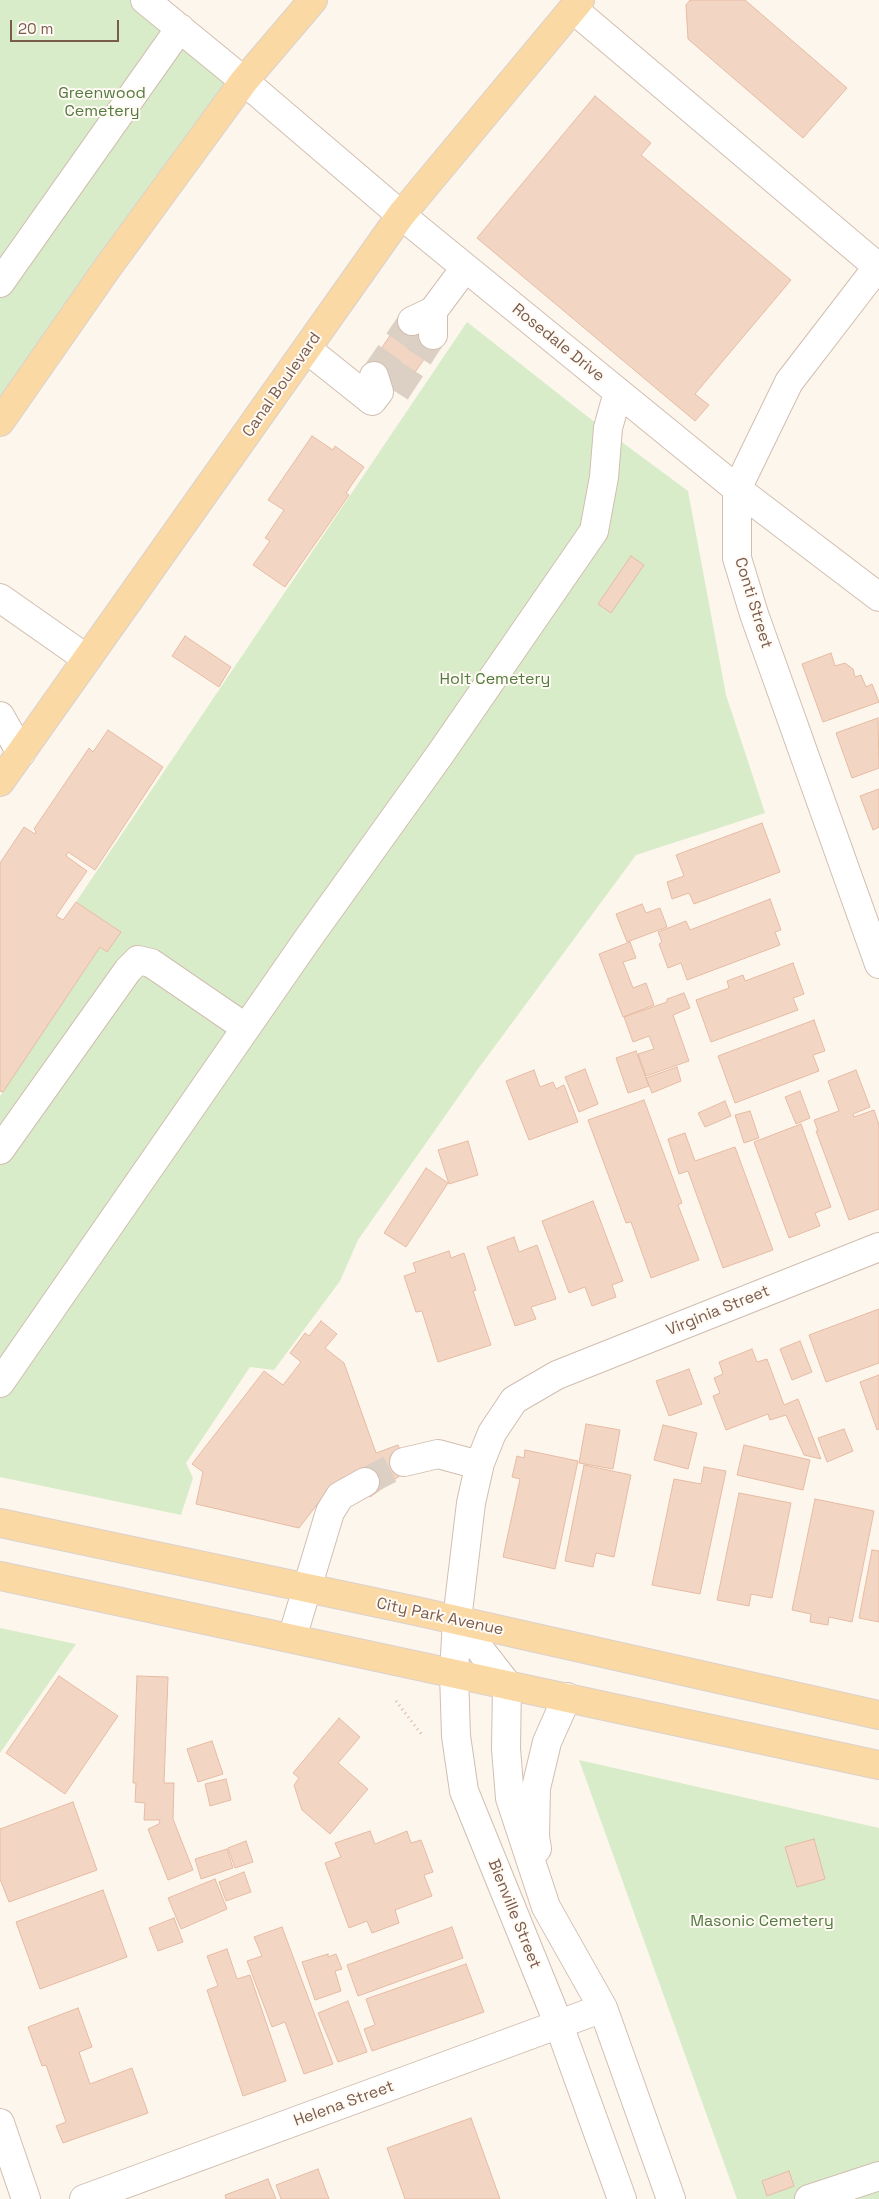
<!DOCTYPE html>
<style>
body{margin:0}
#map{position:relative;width:879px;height:2199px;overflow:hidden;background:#fdf6ec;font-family:"Space Grotesk",sans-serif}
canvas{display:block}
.scale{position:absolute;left:10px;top:20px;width:109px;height:22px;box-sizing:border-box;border:2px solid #7a5c4d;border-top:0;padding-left:6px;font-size:15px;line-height:18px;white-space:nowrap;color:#7a5c4d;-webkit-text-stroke:4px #fffaf3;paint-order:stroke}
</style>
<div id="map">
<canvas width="879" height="2199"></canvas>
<div class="scale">20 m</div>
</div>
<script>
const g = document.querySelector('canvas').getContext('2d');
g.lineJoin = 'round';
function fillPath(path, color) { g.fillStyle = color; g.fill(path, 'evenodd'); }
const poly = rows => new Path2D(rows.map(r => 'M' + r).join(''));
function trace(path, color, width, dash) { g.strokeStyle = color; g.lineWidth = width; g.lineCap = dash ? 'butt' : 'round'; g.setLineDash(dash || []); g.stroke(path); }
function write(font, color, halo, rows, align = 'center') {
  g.font = font + ' "Space Grotesk",sans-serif'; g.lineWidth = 4; g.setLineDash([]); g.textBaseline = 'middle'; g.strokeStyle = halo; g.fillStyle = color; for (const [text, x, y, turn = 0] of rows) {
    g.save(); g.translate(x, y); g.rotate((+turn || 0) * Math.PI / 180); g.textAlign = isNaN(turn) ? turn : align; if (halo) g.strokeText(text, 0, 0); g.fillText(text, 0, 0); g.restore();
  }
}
const green = poly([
 [0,0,145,0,244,81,0,422],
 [467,322,588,417,688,491,726,695,765,813,636,855,478,1069,358,1240,340,1281,274,1370,250,1367,186,1463,193,1478,181,1515,0,1477,0,1096,100,947,107,952,120,932,76,902],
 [0,1628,76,1644,0,1753],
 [579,1760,879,1828,879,2199,737,2199]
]);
const building = poly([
 [690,0,745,0,847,88,803,138,688,39,686,5,690,0],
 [595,96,651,143,641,155,791,280,695,394,709,405,695,421,477,238,595,96],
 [404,315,438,339,400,394,366,371,404,315],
 [312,436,333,450,335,446,364,467,346,493,349,495,285,587,253,565,270,541,265,538,284,510,268,500,312,436],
 [631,556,644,565,611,613,598,604,631,556],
 [185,636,231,667,219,687,172,656,185,636],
 [831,653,835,666,845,663,853,669,855,677,861,675,866,687,872,684,879,702,823,722,802,664,831,653],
 [878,718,879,768,852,778,836,733,878,718],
 [108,730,163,767,95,870,68,852,66,856,87,871,56,916,63,920,76,902,121,932,107,952,100,947,3,1092,0,1091,0,863,24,827,35,834,36,831,34,829,89,748,93,752,108,730],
 [879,789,879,827,873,830,860,796,879,789],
 [762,823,780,872,694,904,689,893,672,899,667,882,684,876,676,855,762,823],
 [770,899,781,930,775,932,780,945,687,980,681,963,668,968,659,944,662,942,658,932,686,921,690,930,770,899],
 [642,904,646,913,660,908,667,927,627,942,616,914,642,904],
 [630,942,636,958,623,962,633,988,646,983,654,1005,623,1017,599,954,630,942],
 [793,963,804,994,793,998,798,1010,711,1042,696,1000,729,988,727,981,743,975,745,981,793,963],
 [684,993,690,1008,673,1015,689,1061,646,1076,638,1054,654,1049,649,1036,633,1042,624,1017,667,1002,667,999,684,993],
 [814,1020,825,1051,813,1055,819,1071,735,1103,718,1056,814,1020],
 [636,1051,649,1086,628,1093,616,1058,636,1051],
 [677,1067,681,1081,652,1093,646,1078,677,1067],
 [585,1069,598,1104,579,1112,565,1077,585,1069],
 [534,1070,540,1087,553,1082,556,1089,564,1085,578,1122,529,1140,506,1081,534,1070],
 [856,1070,870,1107,853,1114,854,1117,874,1110,879,1125,879,1209,849,1220,816,1131,818,1131,814,1120,839,1111,828,1081,856,1070],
 [800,1091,810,1118,796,1124,785,1097,800,1091],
 [644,1100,682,1203,678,1205,699,1260,651,1278,631,1222,626,1223,588,1120,644,1100],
 [725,1101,731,1116,705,1127,698,1113,725,1101],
 [750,1111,759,1138,744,1143,735,1115,750,1111],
 [801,1124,831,1207,815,1213,820,1226,789,1238,754,1142,801,1124],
 [685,1133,695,1161,735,1147,773,1250,723,1268,688,1171,679,1174,668,1139,685,1133],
 [468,1141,478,1175,449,1184,438,1150,468,1141],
 [426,1168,448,1183,406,1247,384,1233,426,1168],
 [593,1201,623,1281,612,1285,616,1297,592,1306,585,1287,569,1293,542,1221,593,1201],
 [514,1237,519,1252,537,1245,556,1299,531,1307,536,1319,515,1326,487,1247,514,1237],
 [449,1251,451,1258,464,1253,476,1290,473,1291,491,1345,438,1362,422,1311,416,1312,404,1276,416,1272,413,1263,449,1251],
 [879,1309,879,1363,826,1382,809,1335,879,1309],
 [321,1321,337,1334,325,1348,344,1363,376,1453,398,1445,408,1470,370,1497,361,1473,333,1484,299,1528,196,1504,203,1472,192,1464,264,1371,283,1385,301,1362,290,1353,305,1333,309,1336,321,1321],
 [800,1341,812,1372,792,1380,780,1349,800,1341],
 [752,1349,757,1362,767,1359,784,1405,798,1399,821,1459,804,1455,786,1415,770,1420,768,1414,726,1430,713,1396,720,1393,714,1378,723,1374,719,1362,752,1349],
 [689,1369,702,1404,669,1416,656,1381,689,1369],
 [879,1375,879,1429,877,1430,860,1382,879,1375],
 [586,1424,620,1430,613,1469,579,1463,586,1424],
 [663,1425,697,1433,688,1469,654,1460,663,1425],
 [844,1429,853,1451,827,1462,818,1438,844,1429],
 [744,1445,810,1460,803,1490,737,1475,744,1445],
 [525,1450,578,1461,555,1569,503,1557,520,1479,512,1477,517,1456,524,1458,525,1450],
 [584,1465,631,1475,614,1557,596,1553,593,1567,565,1561,584,1465],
 [704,1467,726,1471,700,1594,652,1585,674,1479,701,1484,704,1467],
 [739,1493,791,1503,772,1598,751,1594,749,1606,717,1600,739,1493],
 [815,1499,874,1511,852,1622,829,1617,828,1625,810,1622,811,1614,792,1610,815,1499],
 [872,1550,879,1551,879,1622,859,1618,872,1550],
 [59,1676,118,1716,65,1794,6,1753,59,1676],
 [137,1676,168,1677,164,1783,174,1783,173,1819,193,1870,168,1880,148,1829,159,1824,160,1820,144,1820,145,1803,135,1802,136,1783,133,1783,137,1676],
 [339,1718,360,1737,338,1763,368,1789,330,1834,302,1810,294,1785,299,1778,293,1773,339,1718],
 [212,1741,223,1774,198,1782,187,1749,212,1741],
 [226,1779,231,1800,210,1806,205,1784,226,1779],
 [73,1802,97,1870,9,1902,0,1879,0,1829,73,1802],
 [370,1831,375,1844,407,1831,411,1843,421,1840,433,1872,424,1875,432,1896,395,1910,399,1923,372,1933,367,1921,349,1928,325,1863,341,1857,335,1843,370,1831],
 [814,1839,825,1879,797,1887,785,1847,814,1839],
 [246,1841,253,1862,235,1868,228,1848,246,1841],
 [227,1849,233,1868,201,1879,195,1859,227,1849],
 [244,1872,251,1892,226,1901,219,1882,244,1872],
 [215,1879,227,1909,181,1929,168,1898,215,1879],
 [103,1890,127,1957,40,1989,16,1922,103,1890],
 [174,1918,183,1942,158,1951,149,1928,174,1918],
 [282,1927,333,2064,304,2074,285,2022,272,2027,247,1961,262,1956,254,1937,282,1927],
 [452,1927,463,1958,358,1996,347,1965,452,1927],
 [227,1949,237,1979,250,1975,286,2081,243,2096,207,1990,218,1986,207,1956,227,1949],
 [328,1954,328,1957,336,1954,342,1969,335,1971,341,1991,315,2000,302,1962,328,1954],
 [466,1964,484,2012,372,2051,364,2029,375,2025,366,1999,466,1964],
 [348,2001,367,2052,338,2062,318,2013,348,2001],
 [78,2008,92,2047,79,2052,90,2084,132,2068,148,2113,63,2143,56,2126,66,2122,46,2065,42,2066,28,2027,78,2008],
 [471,2118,500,2199,405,2199,387,2148,471,2118],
 [318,2169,329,2199,281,2199,276,2185,318,2169],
 [789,2171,794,2186,767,2196,762,2181,789,2171],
 [268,2179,276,2199,226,2199,225,2195,268,2179]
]);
const minorTunnel = poly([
 [374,376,412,321],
 [396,392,433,335],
 [365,1482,404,1462]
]);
const path = poly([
 [396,1701,422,1735]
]);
const minor = poly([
 [145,0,244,81,401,215,737,489,879,597],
 [573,9,878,267],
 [879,265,789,382,737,489,737,558,754,614,879,964],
 [0,283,180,28],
 [433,311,465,268],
 [412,321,433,311,433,335],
 [308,350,372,401,379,392,374,376],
 [0,598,87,659],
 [0,716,21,753],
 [0,1150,128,970,138,960,151,963,246,1028],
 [0,1383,307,940,441,753,594,531,604,477,608,428,618,392],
 [404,1462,438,1454,479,1465],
 [457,1620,507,1684,506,1749,510,1798,546,1907,603,2008,671,2199],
 [292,1638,330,1512,340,1496,365,1482],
 [537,1849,535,1836,536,1788,547,1742,567,1697],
 [0,2123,26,2199],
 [84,2199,603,2008],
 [622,2199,559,2025,464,1791,456,1736,454,1673,457,1620,471,1503,480,1463,492,1433,514,1400,557,1375,879,1247],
 [809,2199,879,2176]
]);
const major = poly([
 [0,422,108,267,244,81,313,0],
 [0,782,401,215,580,0],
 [0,1523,416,1611,879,1715],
 [0,1576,879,1765]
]);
const parkNames = [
 ["Greenwood",102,94],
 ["Cemetery",102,112],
 ["Holt Cemetery",495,680],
 ["Masonic Cemetery",762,1922]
];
const streetNames = [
 ["Rosedale Drive",558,343,39],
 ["Canal Boulevard",282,385,-55],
 ["Conti Street",753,603,73],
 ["Virginia Street",718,1311,-22],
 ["City Park Avenue",440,1617,12],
 ["Bienville Street",514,1914,68],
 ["Helena Street",344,2104,-20]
];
fillPath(green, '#d8ecc9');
fillPath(building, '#f3d5c3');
trace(building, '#e6bba3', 1);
trace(minorTunnel, '#dcd0c4', 28, [28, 14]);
trace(minor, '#d1beb0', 30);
trace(major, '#dad1cd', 30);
trace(path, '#d9b8a5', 3, [1, 4]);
trace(minor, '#fff', 28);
trace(major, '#fbd9a5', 28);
write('16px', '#537a41', '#fffaf3', parkNames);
write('16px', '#7a5c4d', '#fffaf3', streetNames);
</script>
